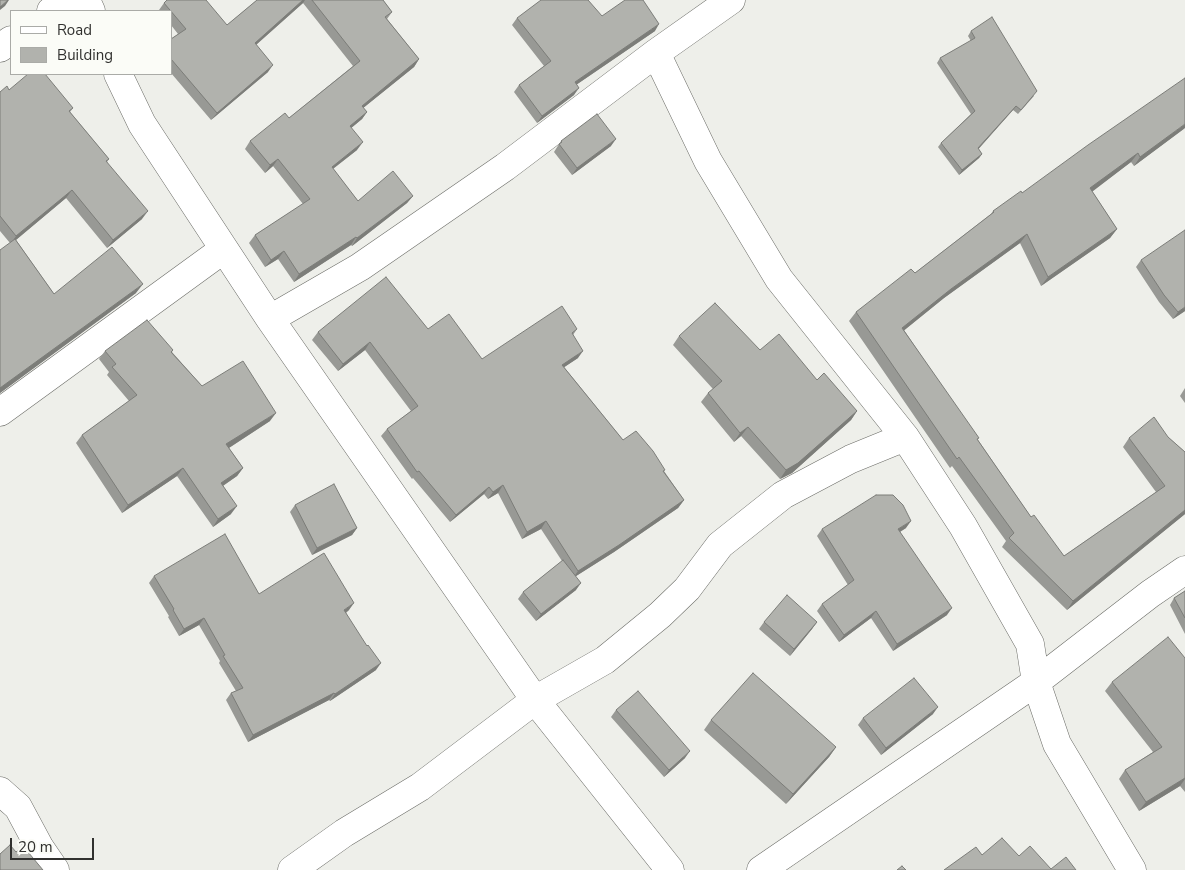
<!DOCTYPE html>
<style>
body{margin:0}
#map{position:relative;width:1185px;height:870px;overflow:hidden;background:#eeefea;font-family:"Nunito Sans",sans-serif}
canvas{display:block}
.legend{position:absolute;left:10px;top:10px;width:162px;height:65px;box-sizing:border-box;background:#fbfcf7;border:1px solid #aaaba7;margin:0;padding:6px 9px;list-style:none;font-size:15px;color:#31312f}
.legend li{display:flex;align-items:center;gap:10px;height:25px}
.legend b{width:25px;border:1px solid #aaaba7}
.scale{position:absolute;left:10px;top:838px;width:84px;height:22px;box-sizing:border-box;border:2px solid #31312f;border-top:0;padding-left:6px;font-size:15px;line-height:18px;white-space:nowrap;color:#31312f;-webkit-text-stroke:4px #fbfcf7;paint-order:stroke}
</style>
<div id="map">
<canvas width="1185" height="870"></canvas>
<ul class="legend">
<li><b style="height:6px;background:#fff"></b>Road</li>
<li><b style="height:14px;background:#b1b2ad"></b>Building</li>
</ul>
<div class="scale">20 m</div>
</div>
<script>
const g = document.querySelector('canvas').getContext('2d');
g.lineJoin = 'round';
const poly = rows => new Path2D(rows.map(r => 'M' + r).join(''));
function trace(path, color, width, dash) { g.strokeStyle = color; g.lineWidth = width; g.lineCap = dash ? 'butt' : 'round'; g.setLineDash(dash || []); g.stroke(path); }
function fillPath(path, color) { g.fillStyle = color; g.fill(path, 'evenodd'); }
const street = poly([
 [86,0,91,11],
 [51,11,66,0],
 [0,48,11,40],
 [656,53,708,161,779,279,905,437,963,526,1030,644,1036,682,1057,744,1132,870],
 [118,74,142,124,270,319,535,700,670,870],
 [270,319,360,267,505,167,656,53,731,0],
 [0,412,224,249],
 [0,791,18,807,40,848,55,870],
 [292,870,344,833,420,787,535,700,605,660,660,615,687,589,720,545,783,495,851,459,905,437],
 [761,870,1036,682,1150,594,1185,570]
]);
const wall = poly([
 [257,0,383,0,392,12,387,19,419,59,414,67,363,108,367,112,362,119,351,128,357,150,333,169,358,201,413,196,407,203,352,246,351,245,294,282,278,259,265,267,249,243,255,235,303,204,273,166,265,173,245,149,250,141,289,118,353,66,303,3,256,45,268,72,211,120,171,73,171,39,178,34,171,25,171,11,160,11,159,10,164,3,227,25],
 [602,16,655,31,576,85,574,95,537,123,514,92,519,85,544,66,512,25,517,18],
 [971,31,1034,96,1018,114,1013,110,978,149,982,154,979,158,959,175,938,147,941,143,971,114,937,63,940,58,971,41,968,36],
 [9,90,73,108,70,112,109,159,107,162,142,219,107,248,66,198,16,240,54,294,136,293,0,393,10,243,0,231,0,92],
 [1185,128,1134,166,1131,162,1092,191,1117,229,1110,238,1041,286,1020,243,944,298,904,330,978,440,1031,517,1064,556,1156,492,1123,447,1129,438,1168,437,1185,452,1185,514,1067,610,1002,547,1006,541,952,466,950,468,849,321,856,312,915,273,991,214,993,211,1022,193],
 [561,141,611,146,572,175,554,152],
 [1141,260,1185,311,1173,319,1159,302,1136,267],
 [428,329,482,359,577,329,573,335,578,358,564,367,623,440,664,471,684,500,678,508,614,552,576,576,576,590,536,621,518,599,523,592,562,561,541,529,522,539,498,493,488,499,484,494,450,522,413,478,412,479,381,436,387,429,411,411,365,350,338,371,312,340,318,332],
 [679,336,760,350,817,380,857,411,851,420,792,473,780,479,741,436,734,442,701,402,708,393,713,389,673,345],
 [173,350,172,352,202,386,270,421,229,448,243,468,237,476,223,486,231,514,213,527,177,476,122,513,76,443,82,435,129,401,107,375,109,372,99,359,105,351],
 [1185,388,1185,403,1180,396],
 [295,505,357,528,352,535,312,555,290,512],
 [906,528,900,532,947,615,893,651,871,618,839,642,817,611,822,604,848,585,817,536,822,529],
 [154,576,349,610,346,613,376,670,330,701,329,700,248,742,226,700,231,693,236,691,219,663,220,661,199,625,179,636,168,617,169,616,149,583],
 [1185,591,1185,634,1170,605,1174,598],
 [764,622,817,622,812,629,790,656,759,629],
 [1185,658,1185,792,1180,786,1139,811,1119,779,1125,770,1153,752,1105,691,1112,682],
 [616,710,685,758,664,777,611,717],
 [933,714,881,755,858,725,863,718],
 [711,720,836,747,829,757,786,804,704,730]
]);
const shadedWall = poly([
 [8,0,9,0,5,6,0,10,0,7],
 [303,0,305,0,303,3,249,51,255,43],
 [659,24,655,31,570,89,575,82],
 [419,59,414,67,357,113,362,106],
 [273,65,268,72,211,120,217,113],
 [579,88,574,95,537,123,542,116],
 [1016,106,1013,110,975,153,978,148],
 [367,112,362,119,344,134,350,126],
 [1185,124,1185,128,1134,166,1140,157],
 [616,139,611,146,572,175,577,168],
 [363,142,357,150,326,174,332,167],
 [1138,153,1131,162,1084,198,1090,188],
 [982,154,979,158,959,175,962,170],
 [278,159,273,166,265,173,270,165],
 [72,190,66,198,11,244,16,236],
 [413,196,407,203,352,246,357,238],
 [148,211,142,219,107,248,113,240],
 [1117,229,1110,238,1041,286,1048,277],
 [1027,234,1020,243,944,298,896,337,902,328,951,289],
 [356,237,351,245,294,282,299,274],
 [284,251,278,259,265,267,271,260],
 [143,284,136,293,0,393,0,388],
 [1185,307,1185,311,1173,319,1178,312],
 [370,342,365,350,338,371,343,364],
 [583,351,578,358,557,372,562,365],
 [857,411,851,420,792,473,780,479,786,470],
 [276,413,270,421,221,453,226,444],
 [748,427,741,436,734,442,740,433],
 [183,468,177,476,122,513,128,505],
 [243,468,237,476,215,491,221,483],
 [503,485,498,493,488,499,493,492],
 [489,487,484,494,450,522,456,515],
 [684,500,678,508,614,552,573,578,578,571],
 [237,506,231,514,213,527,218,519],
 [1185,510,1185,514,1067,610,1073,601],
 [546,521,541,529,522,539,527,532],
 [911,521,906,528,893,536,898,529],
 [357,528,352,535,312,555,317,548],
 [581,583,576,590,536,621,541,614],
 [354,603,349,610,339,617,344,610],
 [952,608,947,615,893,651,897,644],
 [876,611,871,618,839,642,844,635],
 [204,618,199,625,179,636,184,629],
 [817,622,812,629,790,656,794,649],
 [381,663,376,670,330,701,335,694],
 [334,693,329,700,248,742,253,735],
 [938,707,933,714,881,755,886,748],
 [836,747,829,757,786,804,793,794],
 [690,751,685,758,664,777,669,770],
 [1185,778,1185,779,1180,786,1139,811,1146,802]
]);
const building = poly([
 [0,0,8,0,0,7,0,0],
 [167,0,206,0,227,25,257,0,303,0,255,43,273,65,217,113,171,59,171,39,186,29,164,3,167,0],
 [312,0,383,0,392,12,385,17,419,59,362,106,367,112,350,126,363,142,332,167,358,201,393,171,413,196,357,238,356,237,299,274,284,251,271,260,255,235,310,199,278,159,270,165,250,141,285,113,289,118,360,61,312,0],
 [541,0,588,0,602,16,625,0,643,0,659,24,575,82,579,88,542,116,519,85,551,61,517,18,541,0],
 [992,17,1037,91,1021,110,1016,106,978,148,982,154,962,170,941,143,975,111,940,58,975,38,971,31,992,17],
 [28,74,45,74,73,108,69,111,109,159,106,161,148,211,113,240,72,190,16,236,0,216,0,92,7,86,9,90,28,74],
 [1185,78,1185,124,1140,157,1138,153,1090,188,1117,229,1048,277,1027,234,951,289,902,328,979,438,977,439,1031,517,1034,515,1064,556,1165,486,1129,438,1154,417,1168,437,1185,452,1185,510,1073,601,1009,538,1014,533,959,457,957,459,856,312,911,269,915,273,994,212,993,211,1021,191,1022,193,1088,145,1185,78],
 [597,114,616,139,577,168,559,144,562,142,561,141,597,114],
 [1185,230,1185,307,1178,312,1164,295,1141,260,1185,230],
 [15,239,54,294,112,247,143,284,0,388,0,250,15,239],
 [386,277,428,329,449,314,482,359,562,306,577,329,572,333,583,351,562,365,623,440,636,431,653,451,665,470,663,471,684,500,619,545,578,571,546,521,527,532,503,485,493,492,489,487,456,515,419,471,417,472,387,429,418,406,370,342,343,364,318,332,386,277],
 [715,303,760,350,779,334,817,380,824,373,857,411,798,463,786,470,748,427,740,433,708,393,722,381,679,336,715,303],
 [147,320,173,350,171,352,202,386,243,361,276,413,226,444,243,468,221,483,237,506,218,519,183,468,128,505,82,435,137,395,112,367,116,364,105,351,147,320],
 [334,484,357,528,317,548,295,505,334,484],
 [876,495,893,495,903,505,911,521,898,529,952,608,897,644,876,611,844,635,822,604,854,580,822,529,876,495],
 [225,534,259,594,324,553,354,603,344,610,367,646,368,645,381,663,335,694,334,693,253,735,231,693,243,688,223,656,225,655,204,618,184,629,173,610,174,609,154,576,225,534],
 [563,560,581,583,541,614,523,592,563,560],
 [1185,591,1185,618,1174,598,1185,591],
 [787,595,817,622,794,649,764,622,787,595],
 [1168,637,1185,658,1185,778,1146,802,1125,770,1162,747,1112,682,1168,637],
 [753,673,836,747,793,794,711,720,753,673],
 [914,678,938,707,886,748,863,718,914,678],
 [638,691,690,751,669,770,616,710,638,691],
 [1002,838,1019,856,1030,846,1051,869,1066,857,1076,870,944,870,976,847,982,855,1002,838],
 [10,845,16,852,23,846,43,870,0,870,0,854,10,845],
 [902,866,906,870,897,870,902,866]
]);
trace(street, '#6b6c67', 29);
trace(street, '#fff', 28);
fillPath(wall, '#989995');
fillPath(shadedWall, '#7c7d79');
fillPath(building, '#b1b2ad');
trace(building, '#7c7d79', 1);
</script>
